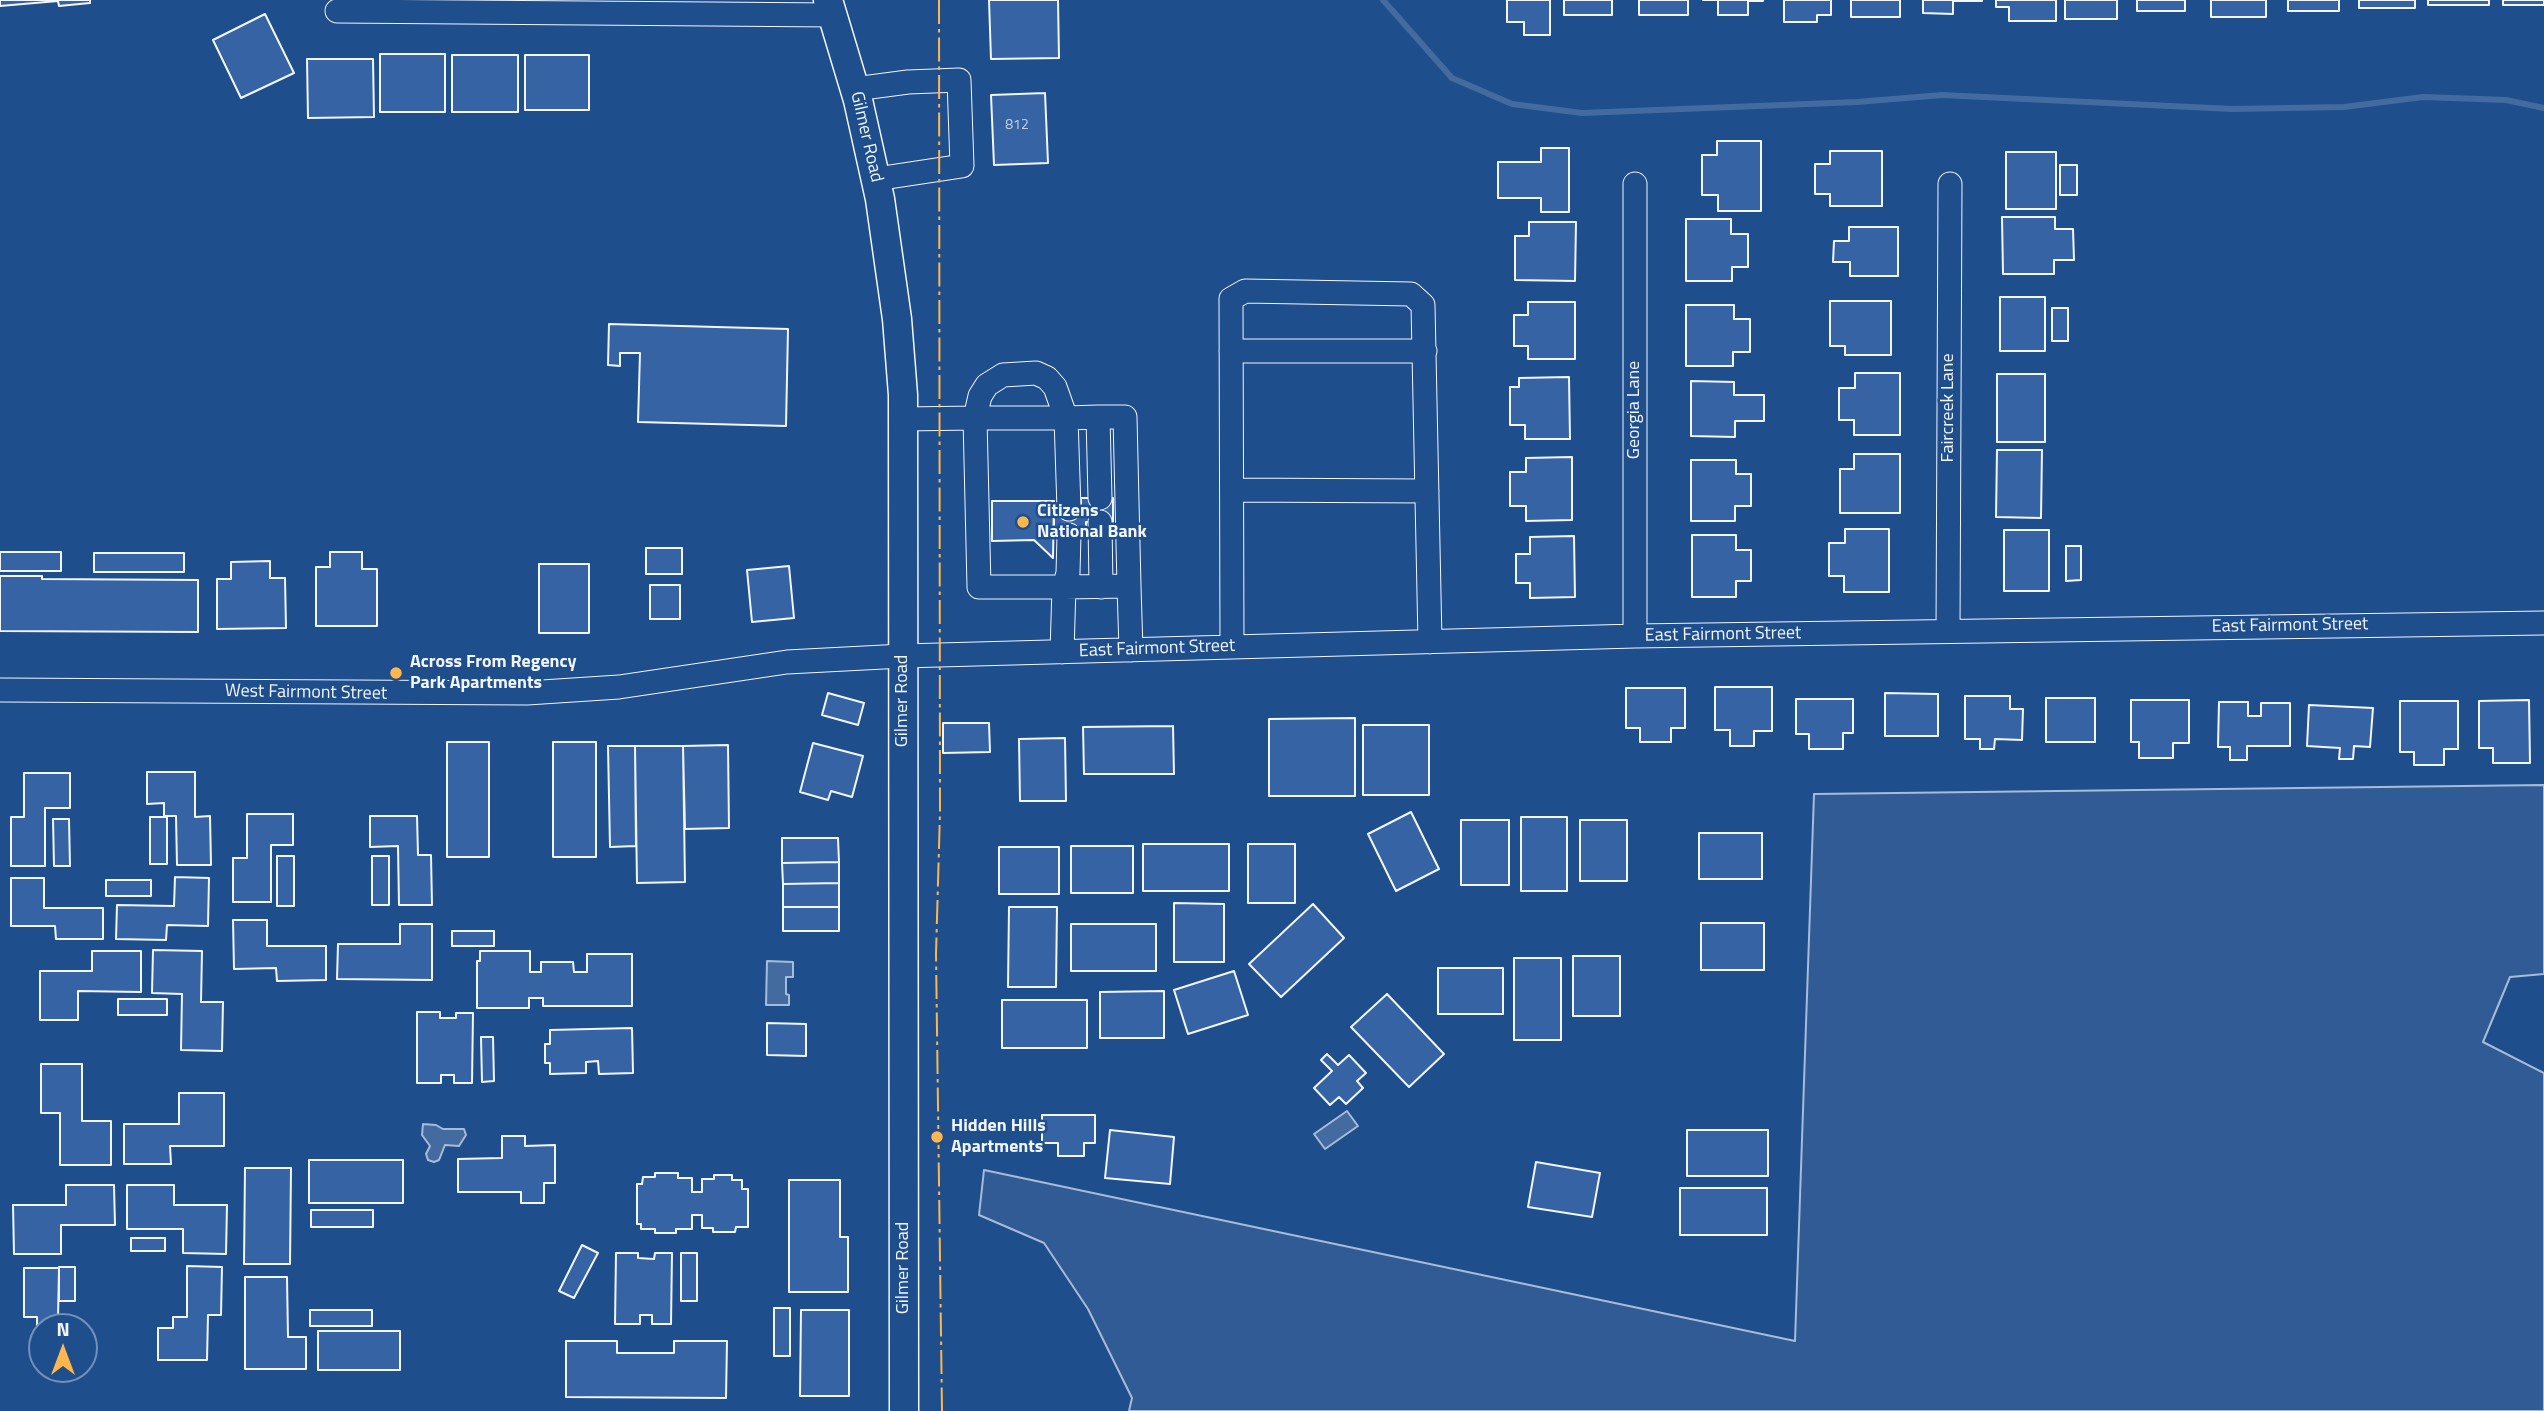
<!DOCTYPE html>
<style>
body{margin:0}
#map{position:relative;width:2544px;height:1411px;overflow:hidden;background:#1f4e8c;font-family:"Titillium Web",sans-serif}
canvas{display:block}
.north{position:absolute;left:28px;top:1313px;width:70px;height:70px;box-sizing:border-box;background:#1f4e8c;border:2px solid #7391ba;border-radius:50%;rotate:0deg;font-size:19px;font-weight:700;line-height:28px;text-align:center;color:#f2f6ff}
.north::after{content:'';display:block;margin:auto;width:24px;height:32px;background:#ffb74d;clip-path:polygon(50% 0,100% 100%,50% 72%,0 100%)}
</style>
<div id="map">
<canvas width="2544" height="1411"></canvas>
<div class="north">N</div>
</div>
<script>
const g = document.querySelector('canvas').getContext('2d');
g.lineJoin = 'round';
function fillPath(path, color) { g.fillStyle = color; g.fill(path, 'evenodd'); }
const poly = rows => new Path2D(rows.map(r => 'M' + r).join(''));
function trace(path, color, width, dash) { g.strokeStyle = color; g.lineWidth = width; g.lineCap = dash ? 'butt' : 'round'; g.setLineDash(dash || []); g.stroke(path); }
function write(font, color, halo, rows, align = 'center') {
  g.font = font + ' "Titillium Web",sans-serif'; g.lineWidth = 5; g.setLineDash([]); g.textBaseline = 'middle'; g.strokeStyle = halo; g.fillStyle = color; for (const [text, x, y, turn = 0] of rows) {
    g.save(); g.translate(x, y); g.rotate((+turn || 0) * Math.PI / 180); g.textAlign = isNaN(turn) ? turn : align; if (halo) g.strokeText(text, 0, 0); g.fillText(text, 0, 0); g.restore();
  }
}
const built = poly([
 [2544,785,2544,974,2510,977,2483,1042,2544,1073,2544,1411,1129,1411,1132,1398,1088,1309,1044,1243,979,1215,984,1170,1795,1341,1814,794,2544,785]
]);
const water = poly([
 [767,961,793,962,793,977,786,977,786,994,789,995,789,1005,766,1005,767,961],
 [1347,1111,1358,1126,1325,1149,1314,1134,1347,1111],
 [423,1124,436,1125,443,1129,464,1129,466,1135,459,1146,445,1145,439,1160,434,1162,428,1160,426,1154,430,1146,422,1135,423,1124]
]);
const stream = poly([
 [1383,0,1452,78,1512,104,1582,113,1857,102,1942,95,2232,109,2344,107,2423,97,2506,100,2544,108]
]);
const building = poly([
 [0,0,90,0,90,3,59,6,58,1,0,6,0,0],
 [989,0,1058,0,1059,58,991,59,989,0],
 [1507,0,1550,0,1550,35,1524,35,1524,22,1507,22,1507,0],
 [1564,0,1612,0,1612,15,1564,15,1564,0],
 [1639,0,1688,0,1688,15,1639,15,1639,0],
 [1703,0,1763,0,1763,1,1748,1,1748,15,1718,15,1718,0,1703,0],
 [1784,0,1831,0,1831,15,1817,15,1817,22,1784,22,1784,0],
 [1851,0,1900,0,1900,17,1851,17,1851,0],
 [1923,0,1982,0,1982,1,1953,1,1953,14,1923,13,1923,0],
 [1996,0,2056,0,2056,21,2009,21,2009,7,1996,7,1996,0],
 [2065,0,2117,0,2117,19,2065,19,2065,0],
 [2137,0,2185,0,2185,11,2137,11,2137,0],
 [2211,0,2266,0,2266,17,2211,17,2211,0],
 [2288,0,2339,0,2339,11,2288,11,2288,0],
 [2359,0,2415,0,2415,8,2359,8,2359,0],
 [2428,0,2489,0,2489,5,2428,5,2428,0],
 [2503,0,2544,0,2544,5,2503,5,2503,0],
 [265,14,294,73,241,98,213,40,265,14],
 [380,54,445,54,445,112,380,112,380,54],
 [452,55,518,55,518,112,452,112,452,55],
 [525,55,589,55,589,110,525,110,525,55],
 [307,59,373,59,374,117,308,118,307,59],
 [1045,93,1048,163,994,165,991,95,1045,93],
 [1717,141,1761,141,1761,211,1718,211,1718,195,1702,195,1702,155,1717,155,1717,141],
 [1541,148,1569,148,1569,212,1541,212,1541,198,1498,198,1498,162,1541,162,1541,148],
 [1830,151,1882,151,1882,206,1830,206,1830,194,1815,194,1815,164,1830,164,1830,151],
 [2006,152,2056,152,2056,209,2006,209,2006,152],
 [2060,165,2077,165,2077,195,2060,195,2060,165],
 [2002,217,2055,217,2055,229,2073,229,2074,260,2054,260,2054,274,2003,274,2002,217],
 [1686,219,1731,219,1731,234,1748,234,1748,267,1732,267,1732,281,1686,281,1686,219],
 [1529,222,1576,222,1575,281,1515,280,1515,236,1529,236,1529,222],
 [1849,227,1898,227,1898,276,1850,276,1850,262,1833,262,1834,241,1849,241,1849,227],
 [2000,297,2045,297,2045,351,2000,351,2000,297],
 [1830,301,1891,301,1891,355,1845,355,1845,346,1830,346,1830,301],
 [1528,302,1575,302,1575,359,1528,359,1528,346,1514,346,1514,315,1528,315,1528,302],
 [1686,305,1734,305,1734,319,1750,319,1750,352,1733,352,1733,366,1686,366,1686,305],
 [2052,308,2068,308,2068,341,2052,341,2052,308],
 [609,324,788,329,786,426,638,422,640,353,620,353,620,366,608,365,609,324],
 [1855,373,1900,373,1900,435,1854,435,1854,420,1839,420,1839,388,1855,388,1855,373],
 [1997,374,2045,374,2045,442,1997,442,1997,374],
 [1569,377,1570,439,1525,439,1525,425,1510,425,1510,387,1519,387,1519,378,1569,377],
 [1691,381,1734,382,1734,395,1764,395,1764,421,1735,421,1735,437,1691,436,1691,381],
 [1997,450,2042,450,2041,518,1996,517,1997,450],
 [1854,454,1900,454,1900,513,1840,513,1840,469,1854,469,1854,454],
 [1572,457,1572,520,1526,521,1526,506,1510,506,1510,472,1526,472,1526,458,1572,457],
 [1691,460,1736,460,1736,474,1751,474,1751,506,1735,506,1735,521,1691,521,1691,460],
 [1081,498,1113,498,1113,522,1086,522,1086,535,1054,535,1054,509,1081,509,1081,498],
 [992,501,1054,501,1053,558,1034,540,992,541,992,501],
 [1845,529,1889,529,1889,592,1844,592,1844,576,1829,576,1829,543,1845,543,1845,529],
 [2004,530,2049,530,2049,591,2004,591,2004,530],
 [1692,535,1736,535,1736,550,1751,550,1751,581,1736,581,1736,597,1692,597,1692,535],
 [1574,536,1575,597,1530,598,1530,583,1516,583,1516,554,1530,554,1530,537,1574,536],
 [2066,546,2081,546,2081,580,2066,581,2066,546],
 [646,548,682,548,682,574,646,574,646,548],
 [0,552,61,552,61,571,0,571,0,552],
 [330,552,362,552,362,569,377,569,377,626,316,626,316,567,330,567,330,552],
 [94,553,184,553,184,572,94,572,94,553],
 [270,561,270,578,285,578,286,628,217,629,217,579,231,579,231,562,270,561],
 [539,564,589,564,589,633,539,633,539,564],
 [789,566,794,618,752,622,747,570,789,566],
 [0,576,42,576,42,579,198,580,198,632,0,631,0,576],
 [650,585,680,585,680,619,650,619,650,585],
 [1715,687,1772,687,1772,731,1754,731,1754,746,1730,746,1730,730,1715,730,1715,687],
 [1626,688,1685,688,1685,728,1671,728,1671,742,1640,742,1640,728,1626,728,1626,688],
 [828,693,864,703,858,725,822,715,828,693],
 [1885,693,1938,694,1938,736,1885,736,1885,693],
 [1965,696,2010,696,2010,709,2023,709,2022,740,1995,739,1994,749,1980,749,1980,739,1965,739,1965,696],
 [2046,698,2095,698,2095,742,2046,742,2046,698],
 [1796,699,1853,699,1853,733,1843,733,1843,749,1809,749,1809,734,1796,734,1796,699],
 [2131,700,2189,700,2189,743,2173,743,2173,758,2139,758,2139,742,2131,742,2131,700],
 [2529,700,2530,763,2493,763,2493,748,2479,748,2479,701,2529,700],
 [2400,701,2458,701,2458,749,2444,749,2444,765,2414,765,2414,752,2400,752,2400,701],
 [2219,702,2248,702,2248,716,2261,716,2261,703,2290,703,2290,746,2247,746,2247,760,2230,760,2230,747,2218,747,2219,702],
 [2309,705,2373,708,2370,747,2354,746,2353,759,2339,759,2340,748,2307,746,2309,705],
 [1355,718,1355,796,1269,796,1269,719,1355,718],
 [943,723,989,723,990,752,943,753,943,723],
 [1363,725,1429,725,1429,795,1363,795,1363,725],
 [1173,726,1174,774,1084,774,1083,727,1173,726],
 [1065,738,1066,801,1020,801,1019,739,1065,738],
 [447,742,489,742,489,857,447,857,447,742],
 [553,742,596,742,596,857,553,857,553,742],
 [813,743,863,756,852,797,831,791,828,800,800,792,813,743],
 [728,745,729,828,685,829,683,746,728,745],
 [608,746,635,746,636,846,610,847,608,746],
 [635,746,683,746,685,882,637,883,635,746],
 [147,772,195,772,195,817,210,816,211,865,177,865,176,816,164,816,164,803,147,804,147,772],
 [24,773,70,773,70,808,45,808,45,866,11,866,11,817,24,817,24,773],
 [1411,812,1439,869,1396,891,1368,834,1411,812],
 [247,814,293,814,293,845,271,845,271,902,233,902,233,858,247,858,247,814],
 [370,816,417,816,418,855,431,855,432,905,399,905,398,846,370,847,370,816],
 [150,817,167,817,167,864,150,864,150,817],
 [1521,817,1567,817,1567,891,1521,891,1521,817],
 [53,819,69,819,70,866,54,866,53,819],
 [1461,820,1509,820,1509,885,1461,885,1461,820],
 [1580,820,1627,820,1627,881,1580,881,1580,820],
 [1699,833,1762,833,1762,879,1699,879,1699,833],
 [782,838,838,838,839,862,782,863,782,838],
 [1143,844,1229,844,1229,891,1143,891,1143,844],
 [1248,844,1295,844,1295,903,1248,903,1248,844],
 [1071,846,1133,846,1133,893,1071,893,1071,846],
 [999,847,1059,847,1059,894,999,894,999,847],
 [277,856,294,856,294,906,277,906,277,856],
 [372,856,389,856,389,905,372,905,372,856],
 [839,862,839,883,783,884,782,863,839,862],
 [175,877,209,878,208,926,167,925,166,940,116,939,117,905,174,906,175,877],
 [11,878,44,878,44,908,103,908,103,939,56,939,55,926,11,926,11,878],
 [106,880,151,880,151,896,106,896,106,880],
 [839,883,839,907,783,907,783,884,839,883],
 [1174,903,1224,904,1224,962,1174,962,1174,903],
 [1313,904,1344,938,1281,997,1249,964,1313,904],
 [783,907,839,907,839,931,783,931,783,907],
 [1009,907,1057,907,1056,987,1008,987,1009,907],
 [233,920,267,920,267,946,326,946,326,980,277,981,276,968,234,969,233,920],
 [1701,923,1764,923,1764,970,1701,970,1701,923],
 [400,924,432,924,432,980,337,979,338,944,400,944,400,924],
 [1071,924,1156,924,1156,971,1071,971,1071,924],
 [452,931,494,931,494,946,452,946,452,931],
 [153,950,202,951,201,1002,223,1002,222,1051,181,1050,182,994,152,993,153,950],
 [92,951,141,951,141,992,78,991,78,1020,40,1020,40,971,92,971,92,951],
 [480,951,530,951,530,972,541,972,541,962,573,962,574,972,587,972,587,954,632,954,632,1006,543,1006,543,998,529,998,529,1008,477,1008,477,961,480,961,480,951],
 [1573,956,1620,956,1620,1016,1573,1016,1573,956],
 [1514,958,1561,958,1561,1040,1514,1040,1514,958],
 [1438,968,1503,968,1503,1014,1438,1014,1438,968],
 [1234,971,1248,1015,1188,1034,1174,990,1234,971],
 [1164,991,1164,1038,1100,1038,1100,992,1164,991],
 [1387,994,1444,1054,1409,1087,1351,1027,1387,994],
 [118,999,167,999,167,1015,118,1015,118,999],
 [1002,1000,1087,1000,1087,1048,1002,1048,1002,1000],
 [417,1012,440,1012,440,1018,456,1018,456,1013,473,1013,472,1083,454,1083,454,1075,441,1075,441,1083,417,1083,417,1012],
 [767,1023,806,1024,806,1056,767,1055,767,1023],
 [632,1028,633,1073,599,1074,598,1061,586,1062,586,1073,550,1074,550,1063,545,1063,545,1044,550,1044,550,1030,632,1028],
 [481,1037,493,1037,494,1081,482,1082,481,1037],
 [1327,1054,1338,1065,1349,1055,1366,1073,1357,1081,1363,1088,1346,1104,1339,1097,1330,1105,1314,1088,1332,1071,1321,1060,1327,1054],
 [41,1064,82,1064,82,1121,111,1121,111,1165,60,1165,60,1113,41,1113,41,1064],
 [179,1093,224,1093,224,1146,170,1146,171,1164,124,1164,124,1124,179,1124,179,1093],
 [1042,1115,1095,1115,1095,1143,1084,1143,1084,1156,1058,1156,1058,1143,1042,1143,1042,1115],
 [1110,1130,1174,1137,1170,1184,1105,1178,1110,1130],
 [1687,1130,1768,1130,1768,1176,1687,1176,1687,1130],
 [502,1136,525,1136,525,1146,555,1145,555,1183,544,1183,544,1203,521,1203,521,1192,458,1192,458,1159,502,1158,502,1136],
 [309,1160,403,1160,403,1203,309,1203,309,1160],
 [1536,1162,1600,1173,1592,1217,1528,1207,1536,1162],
 [245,1168,291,1168,290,1264,244,1264,245,1168],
 [655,1173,678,1173,678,1178,692,1178,692,1192,702,1192,702,1179,714,1179,714,1175,732,1175,732,1180,742,1180,742,1189,748,1189,748,1227,736,1227,735,1232,713,1232,713,1228,702,1228,702,1215,692,1215,692,1229,676,1229,676,1233,655,1233,655,1229,641,1229,641,1224,637,1224,637,1184,642,1184,643,1177,655,1177,655,1173],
 [789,1180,840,1180,840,1237,848,1237,848,1292,789,1292,789,1180],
 [66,1185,114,1185,115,1225,61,1225,61,1254,14,1254,13,1205,66,1205,66,1185],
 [127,1185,174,1185,174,1205,227,1205,226,1254,183,1253,183,1229,127,1229,127,1185],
 [1680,1188,1767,1188,1767,1235,1680,1235,1680,1188],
 [311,1210,373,1210,373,1227,311,1227,311,1210],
 [131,1238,165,1238,165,1251,131,1251,131,1238],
 [582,1245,598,1253,574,1298,559,1291,582,1245],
 [616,1253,638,1253,638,1258,654,1259,655,1253,672,1253,671,1324,652,1324,652,1315,640,1315,640,1324,615,1324,616,1253],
 [681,1253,697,1253,697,1301,681,1301,681,1253],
 [187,1266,222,1267,221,1315,208,1315,207,1360,158,1360,158,1328,173,1328,173,1317,187,1317,187,1266],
 [59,1267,75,1267,75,1301,59,1301,59,1267],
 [24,1268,59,1268,58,1319,71,1320,71,1327,42,1327,42,1362,37,1362,37,1317,24,1317,24,1268],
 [245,1277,287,1277,288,1337,306,1337,306,1369,245,1369,245,1277],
 [774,1308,790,1308,790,1356,774,1356,774,1308],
 [310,1310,372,1310,372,1326,310,1326,310,1310],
 [801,1310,849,1310,849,1396,800,1396,801,1310],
 [84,1331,87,1331,86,1362,84,1362,84,1331],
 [318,1331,400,1331,400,1370,318,1370,318,1331],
 [566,1341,617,1341,617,1353,674,1353,674,1341,727,1341,726,1398,566,1397,566,1341]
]);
const minor = poly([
 [337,11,833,15],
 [855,89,908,82,959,80,962,166,876,179],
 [1231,351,1425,351],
 [1098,417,1100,498],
 [903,419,975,418,979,587,1064,587,1068,573,1069,535],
 [1232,490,1427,491],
 [1069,509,1066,418,1055,387,1047,378,1036,373,1003,375,987,385,980,396,975,418,1066,418,1098,417,1125,417,1129,586],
 [1100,522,1101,587],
 [1948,631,1950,184],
 [1635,636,1635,184],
 [1232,647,1231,299,1245,291,1411,294,1423,305,1430,642],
 [1062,652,1064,587,1129,586,1131,650],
 [0,690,527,693,619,687,787,662,903,656,1635,636,2544,623]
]);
const major = poly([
 [828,0,858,100,880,199,897,319,903,395,904,1411]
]);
const power = poly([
 [939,0,940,812,936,954,942,1411]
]);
const markers = [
 [1023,522,7,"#ffb74d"],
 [396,673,7,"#ffb74d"],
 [937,1137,7,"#ffb74d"]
];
const numberNames = [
 ["812",1017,126]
];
const streetNames = [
 ["Gilmer Road",866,137,77],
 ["Faircreek Lane",1949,408,-90],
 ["Georgia Lane",1635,410,-90],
 ["East Fairmont Street",2290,626,-1],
 ["East Fairmont Street",1723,635,-1],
 ["East Fairmont Street",1157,649,-2],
 ["West Fairmont Street",306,693,1],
 ["Gilmer Road",903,701,-90],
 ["Gilmer Road",904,1268,-90]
];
const poiNames = [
 ["Citizens",1037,512],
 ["National Bank",1037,533],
 ["Across From Regency",410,663],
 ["Park Apartments",410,684],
 ["Hidden Hills",951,1127],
 ["Apartments",951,1148]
];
fillPath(built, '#305b95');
trace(built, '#a8bbd7', 2);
fillPath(water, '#446ba0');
trace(water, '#a8bbd7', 2);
trace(stream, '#446ba0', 6);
fillPath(building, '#3563a3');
trace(building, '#f2f6ff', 2);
trace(minor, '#f2f6ff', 25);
trace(major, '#f2f6ff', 31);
trace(minor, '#1f4e8c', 23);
trace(major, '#1f4e8c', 28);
trace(power, '#ffb74d', 2, [24, 5, 3.5, 5]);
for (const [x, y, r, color] of markers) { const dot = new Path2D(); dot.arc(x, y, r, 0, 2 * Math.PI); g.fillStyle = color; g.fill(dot); trace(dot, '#1f4e8c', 2.5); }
write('14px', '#c3d1e8', null, numberNames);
write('18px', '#f2f6ff', '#1f4e8c', streetNames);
write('bold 18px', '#f2f6ff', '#1f4e8c', poiNames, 'left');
</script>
